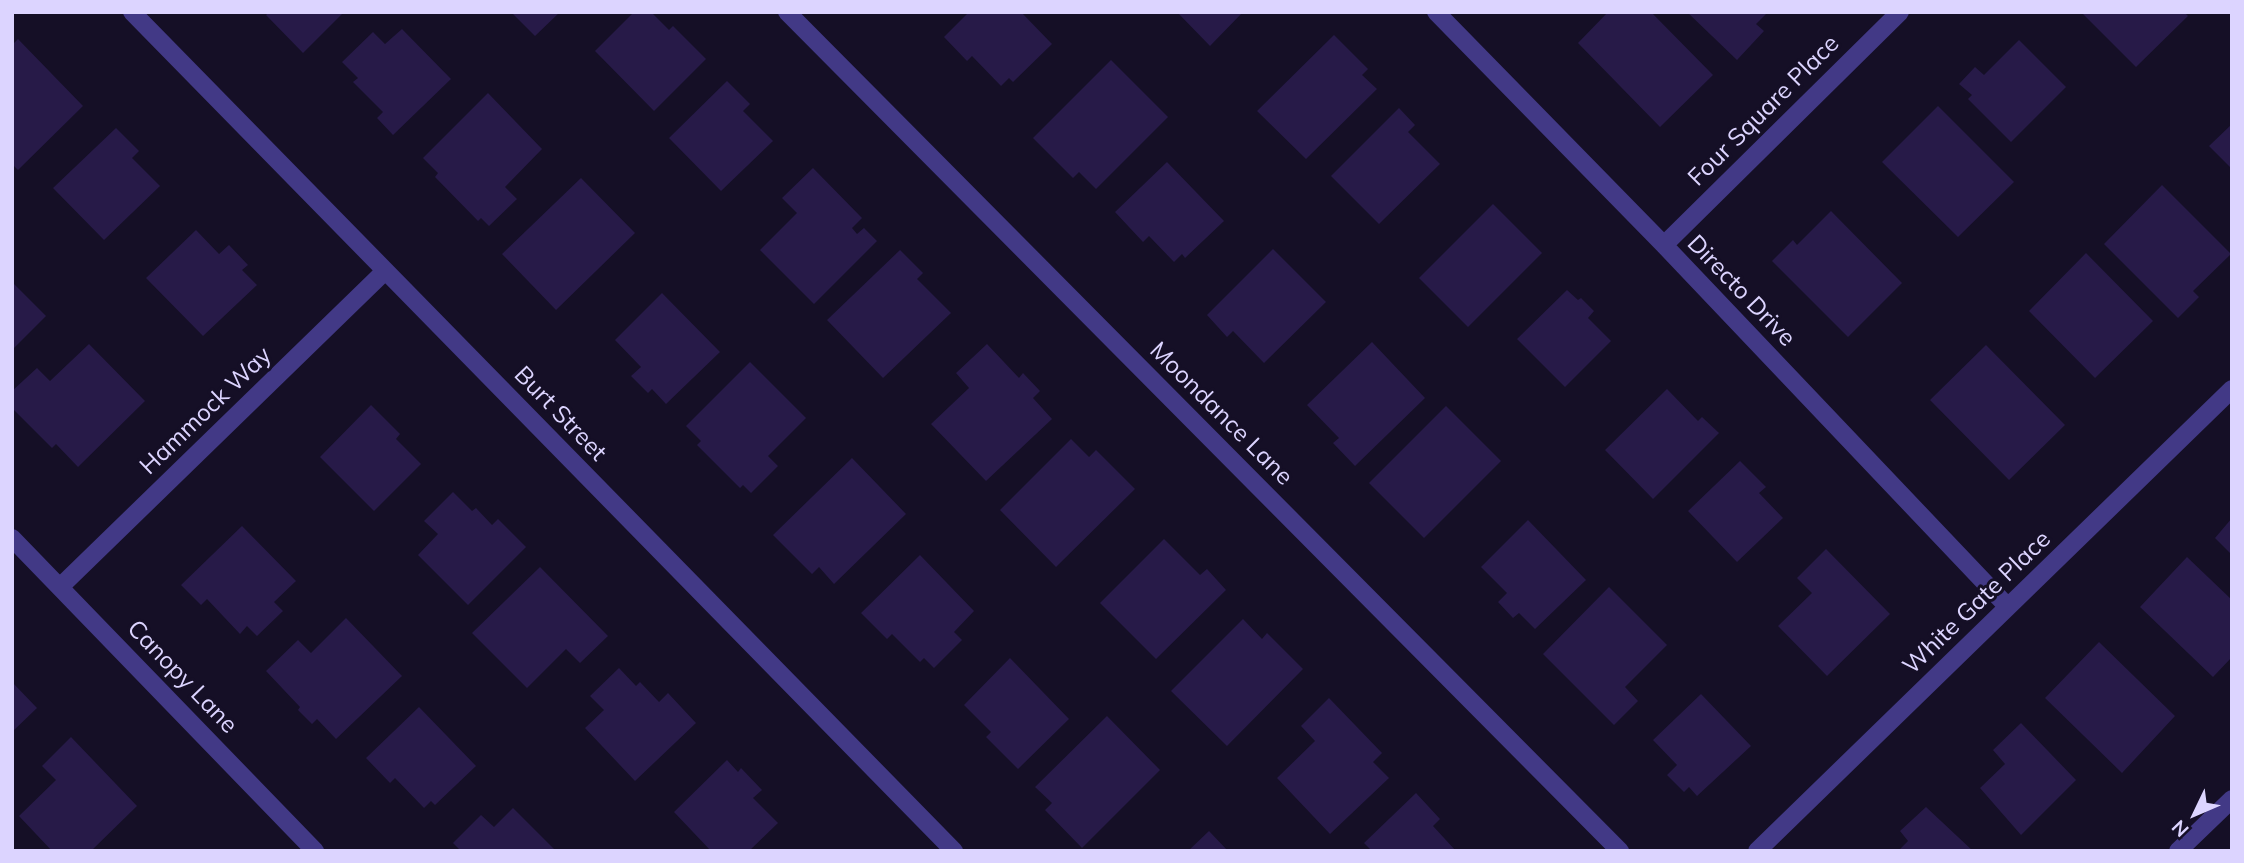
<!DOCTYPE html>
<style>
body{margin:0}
#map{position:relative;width:2244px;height:863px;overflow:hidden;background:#150f26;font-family:Mulish,sans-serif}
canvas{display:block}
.frame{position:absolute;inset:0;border:14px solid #dcd4ff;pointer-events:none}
.north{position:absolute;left:2160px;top:779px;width:70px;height:70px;-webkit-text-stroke:5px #150f26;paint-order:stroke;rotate:226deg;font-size:19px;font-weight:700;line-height:28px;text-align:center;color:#dcd4ff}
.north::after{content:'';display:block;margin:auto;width:24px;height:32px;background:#dcd4ff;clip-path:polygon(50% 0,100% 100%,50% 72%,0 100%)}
</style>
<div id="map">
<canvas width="2244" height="863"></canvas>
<div class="frame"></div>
<div class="north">N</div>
</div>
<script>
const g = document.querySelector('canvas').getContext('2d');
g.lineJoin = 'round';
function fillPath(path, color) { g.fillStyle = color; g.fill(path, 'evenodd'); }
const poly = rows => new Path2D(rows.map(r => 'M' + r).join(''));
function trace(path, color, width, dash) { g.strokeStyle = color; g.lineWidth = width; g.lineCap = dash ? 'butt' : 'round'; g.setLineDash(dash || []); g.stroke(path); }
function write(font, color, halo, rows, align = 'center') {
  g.font = font + ' Mulish,sans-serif'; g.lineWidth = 6; g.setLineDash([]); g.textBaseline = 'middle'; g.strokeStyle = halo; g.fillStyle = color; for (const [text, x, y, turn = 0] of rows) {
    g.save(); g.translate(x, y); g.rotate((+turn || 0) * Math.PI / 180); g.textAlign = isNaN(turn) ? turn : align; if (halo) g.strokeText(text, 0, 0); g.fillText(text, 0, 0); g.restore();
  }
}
const building = poly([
 [269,12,344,12,303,53,266,15],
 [511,12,560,12,535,36],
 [634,12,651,12,669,30,673,26,706,59,654,111,595,51],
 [969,12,1021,12,1052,44,1013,82,1009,78,1001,86,972,56,967,61,944,37],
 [1177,12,1243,12,1210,46],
 [1608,12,1651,12,1713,75,1660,127,1578,43],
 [1687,12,1768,12,1756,24,1764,31,1737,60],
 [2081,12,2184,12,2188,16,2136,67],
 [402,29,451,79,393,135,377,118,383,112,353,82,358,78,342,62,373,32,385,44],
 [1334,35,1368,69,1362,75,1377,89,1306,159,1257,111],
 [18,39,83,106,18,170,12,164,12,45],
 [2019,40,2066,87,2011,142,1968,99,1972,95,1959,84,1975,67,1984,75],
 [1111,60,1168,117,1096,189,1079,172,1073,178,1033,138],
 [727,81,750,104,743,111,773,141,721,191,669,138],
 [488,93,542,149,505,187,517,199,489,226,481,218,478,221,435,177,438,173,423,158],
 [1938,106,2014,182,1958,237,1882,162],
 [1399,108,1415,125,1408,132,1440,164,1379,224,1331,176],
 [2232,124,2232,169,2209,146],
 [116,128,139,151,132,158,160,186,104,240,53,188],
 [1167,162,1224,221,1185,258,1182,254,1174,262,1149,236,1143,242,1115,212],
 [813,168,862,218,852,228,857,234,864,228,877,241,814,304,760,250,797,213,782,198],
 [581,178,635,233,556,310,502,254],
 [2162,185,2231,254,2193,291,2199,297,2178,318,2104,244],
 [1493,204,1542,253,1468,327,1419,278],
 [1831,211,1902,283,1848,337,1772,261,1793,240,1797,245],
 [196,230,219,254,229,245,248,265,242,270,257,285,203,336,146,278],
 [1273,249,1326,302,1264,363,1233,331,1227,337,1207,315],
 [900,250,923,273,917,279,951,313,883,378,827,320],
 [2086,253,2153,321,2095,378,2029,311],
 [12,282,46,316,12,350],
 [1567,290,1578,300,1581,298,1594,311,1588,318,1611,341,1565,387,1517,339],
 [662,293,720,352,666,404,652,389,648,393,631,376,641,367,615,340],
 [1372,342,1425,398,1355,466,1333,443,1339,438,1307,405],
 [89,344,145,401,78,467,56,444,52,448,12,408,12,391,37,368,50,381],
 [987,344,1019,378,1023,373,1040,391,1033,398,1052,419,986,481,931,424,969,388,956,373],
 [1986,345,2065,425,2009,480,1930,400],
 [750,362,806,418,768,456,778,466,751,493,743,485,740,488,697,445,701,441,686,426],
 [1667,389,1698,421,1702,417,1719,433,1653,499,1605,450],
 [371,405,400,434,396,439,421,464,374,511,320,457],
 [1446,406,1501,461,1424,538,1369,483],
 [1071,439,1089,457,1096,450,1135,489,1056,567,1000,510],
 [852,458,906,514,834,584,819,567,812,574,773,535],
 [1740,461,1766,487,1759,493,1783,518,1737,562,1688,511],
 [453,492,472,511,476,508,492,525,498,519,526,547,468,605,418,555,438,534,424,521],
 [2232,518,2232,555,2215,538],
 [1528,520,1586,580,1535,629,1519,613,1513,618,1498,602,1507,593,1481,567],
 [242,526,296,581,274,602,283,611,257,636,247,626,240,634,207,599,201,605,181,585],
 [1164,539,1200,575,1207,569,1226,590,1156,659,1100,603],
 [1826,549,1890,614,1827,676,1778,626,1812,593,1797,578],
 [920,555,974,611,954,632,962,640,934,668,924,658,920,662,892,634,887,639,861,613],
 [2187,557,2232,600,2232,657,2213,677,2140,607],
 [540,567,608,636,580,663,566,649,527,688,472,633],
 [1609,587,1667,645,1625,687,1638,701,1614,725,1543,654],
 [346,618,402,676,336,739,317,719,312,724,298,710,300,707,266,671,298,640,311,653],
 [1243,619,1262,639,1267,633,1303,669,1227,746,1171,691],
 [2099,642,2175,716,2122,773,2045,698],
 [1010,658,1069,719,1018,769,986,737,991,732,964,705],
 [619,668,636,686,640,682,659,702,668,693,696,723,635,781,585,728,604,710,590,696],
 [12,682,37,708,12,732],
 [1701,694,1751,746,1697,796,1689,787,1684,792,1667,775,1677,765,1653,740],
 [1329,698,1382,753,1373,762,1389,778,1330,834,1277,778,1315,741,1301,726],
 [419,707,476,766,435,805,431,801,424,808,395,778,390,783,366,758],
 [1107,716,1160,770,1082,848,1045,810,1052,803,1035,787],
 [2021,723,2076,780,2021,835,1980,788,2005,764,1993,750],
 [71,737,137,806,91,851,52,851,19,816,56,780,42,766],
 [727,760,738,772,741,768,762,790,753,798,778,823,749,851,711,851,674,812],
 [1416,793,1440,819,1433,826,1456,851,1372,851,1364,843],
 [1926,807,1973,851,1898,851,1908,841,1900,831],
 [513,808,556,851,461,851,453,843,481,815,494,827],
 [1209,831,1228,851,1188,851]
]);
const minor = poly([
 [132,12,954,851],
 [787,12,1620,851],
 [1436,12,1664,245,2008,607],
 [1664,245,1900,12],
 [12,538,315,851],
 [61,586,385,271],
 [1757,851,2232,389]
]);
const tertiary = poly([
 [2178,851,2232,799]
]);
const streetNames = [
 ["Four Square Place",1764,111,-45],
 ["Directo Drive",1741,291,46],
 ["Hammock Way",206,411,-44],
 ["Burt Street",560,414,46],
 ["Moondance Lane",1221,414,45],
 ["White Gate Place",1977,603,-44],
 ["Canopy Lane",182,677,46]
];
fillPath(building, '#271a48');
trace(minor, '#423986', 18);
trace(tertiary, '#423986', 18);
write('24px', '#dcd4ff', '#150f26', streetNames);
</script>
